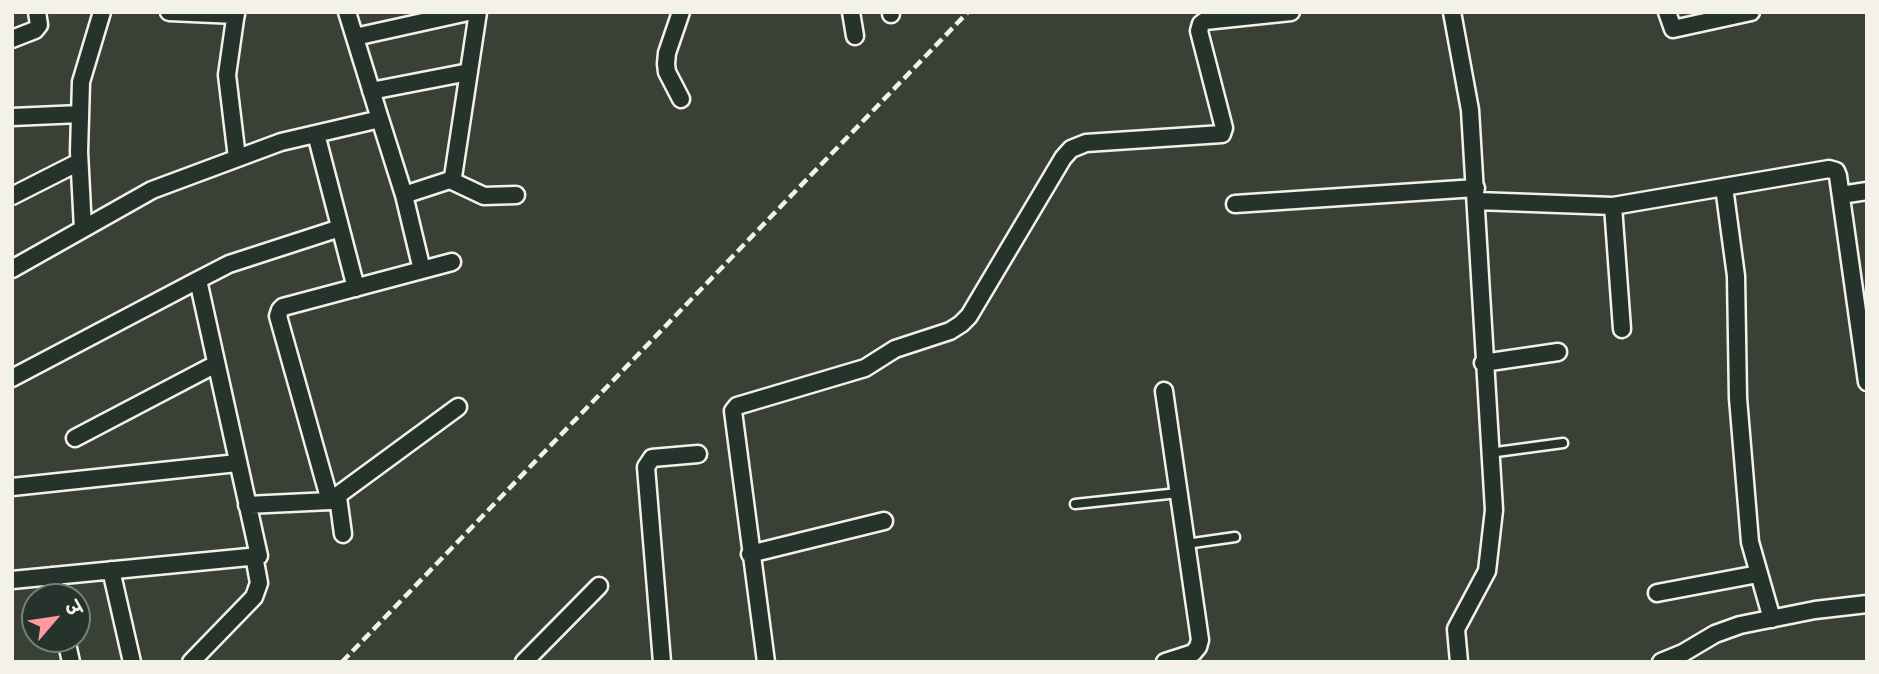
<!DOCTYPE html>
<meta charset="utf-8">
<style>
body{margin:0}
#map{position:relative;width:1879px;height:674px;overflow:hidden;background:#394137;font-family:"Comic Neue","Playpen Sans Deva",sans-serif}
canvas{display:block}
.frame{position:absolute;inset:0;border:14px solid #f4f1e8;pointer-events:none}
.north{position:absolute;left:21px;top:583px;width:70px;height:70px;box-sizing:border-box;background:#26332d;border:2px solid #787f78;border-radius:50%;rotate:61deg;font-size:19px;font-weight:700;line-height:28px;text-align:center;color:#f4f1e8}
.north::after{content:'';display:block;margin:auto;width:24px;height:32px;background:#ff9aa2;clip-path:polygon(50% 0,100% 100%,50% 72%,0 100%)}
</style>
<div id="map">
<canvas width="1879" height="674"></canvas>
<div class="frame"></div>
<div class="north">उ</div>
</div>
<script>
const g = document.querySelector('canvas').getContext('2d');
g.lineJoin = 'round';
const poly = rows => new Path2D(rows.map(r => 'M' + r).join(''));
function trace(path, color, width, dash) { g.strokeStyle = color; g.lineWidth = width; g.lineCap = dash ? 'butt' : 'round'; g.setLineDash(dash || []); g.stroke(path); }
const lane = poly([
 [1489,453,1563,443],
 [1075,504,1178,493],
 [1186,544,1235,537]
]);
const street = poly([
 [169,12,236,15],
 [236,12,227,75,237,158],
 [851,12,855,36],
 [891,12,891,14],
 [1452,12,1470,110,1494,510,1487,571,1456,629,1459,662],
 [1667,12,1673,29,1751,12],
 [355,37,468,12],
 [12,39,35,30,39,25,37,12],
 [371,91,469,72],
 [681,99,667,72,666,64,667,53,681,12],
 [12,117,80,114],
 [380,119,404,195,450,180,453,177,478,12],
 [316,134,356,288],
 [450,180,484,196,516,195],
 [1724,187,1736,276,1738,398,1750,542,1772,619],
 [404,195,422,270],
 [1841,195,1867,191],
 [12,196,79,162],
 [1477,201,1613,206,1829,169,1836,171,1838,176,1867,382],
 [1235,204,1476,188],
 [1613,206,1622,329],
 [83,229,79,152,81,82,102,12],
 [12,269,152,190,281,142,380,119,347,12],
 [1483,363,1558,352],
 [12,378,198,280],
 [1164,391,1200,640,1198,647,1193,653,1165,662],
 [75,438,216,364],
 [12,487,237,463],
 [338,497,343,534],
 [330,501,278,316,280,310,283,307,452,262],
 [247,505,330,501,458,407],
 [750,554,884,521],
 [111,570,132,662],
 [52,576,57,597],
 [12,580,259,556,198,280,229,264,340,228],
 [1657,593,1758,574],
 [66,639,71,662],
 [191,662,254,597,259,583,254,556],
 [524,662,599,586],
 [662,662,646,467,652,458,698,454],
 [766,662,733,411,737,406,865,368,895,349,950,331,961,324,969,316,1063,158,1071,149,1086,143,1222,134,1224,128,1199,31,1201,24,1205,21,1291,12],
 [1661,662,1683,653,1715,634,1740,625,1815,610,1867,604]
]);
const rail = poly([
 [342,662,968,12]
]);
trace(lane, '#f4f1e8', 13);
trace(street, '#f4f1e8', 21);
trace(lane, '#26332d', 8);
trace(street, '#26332d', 16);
trace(rail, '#f4f1e8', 4.5, [10, 5]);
</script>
